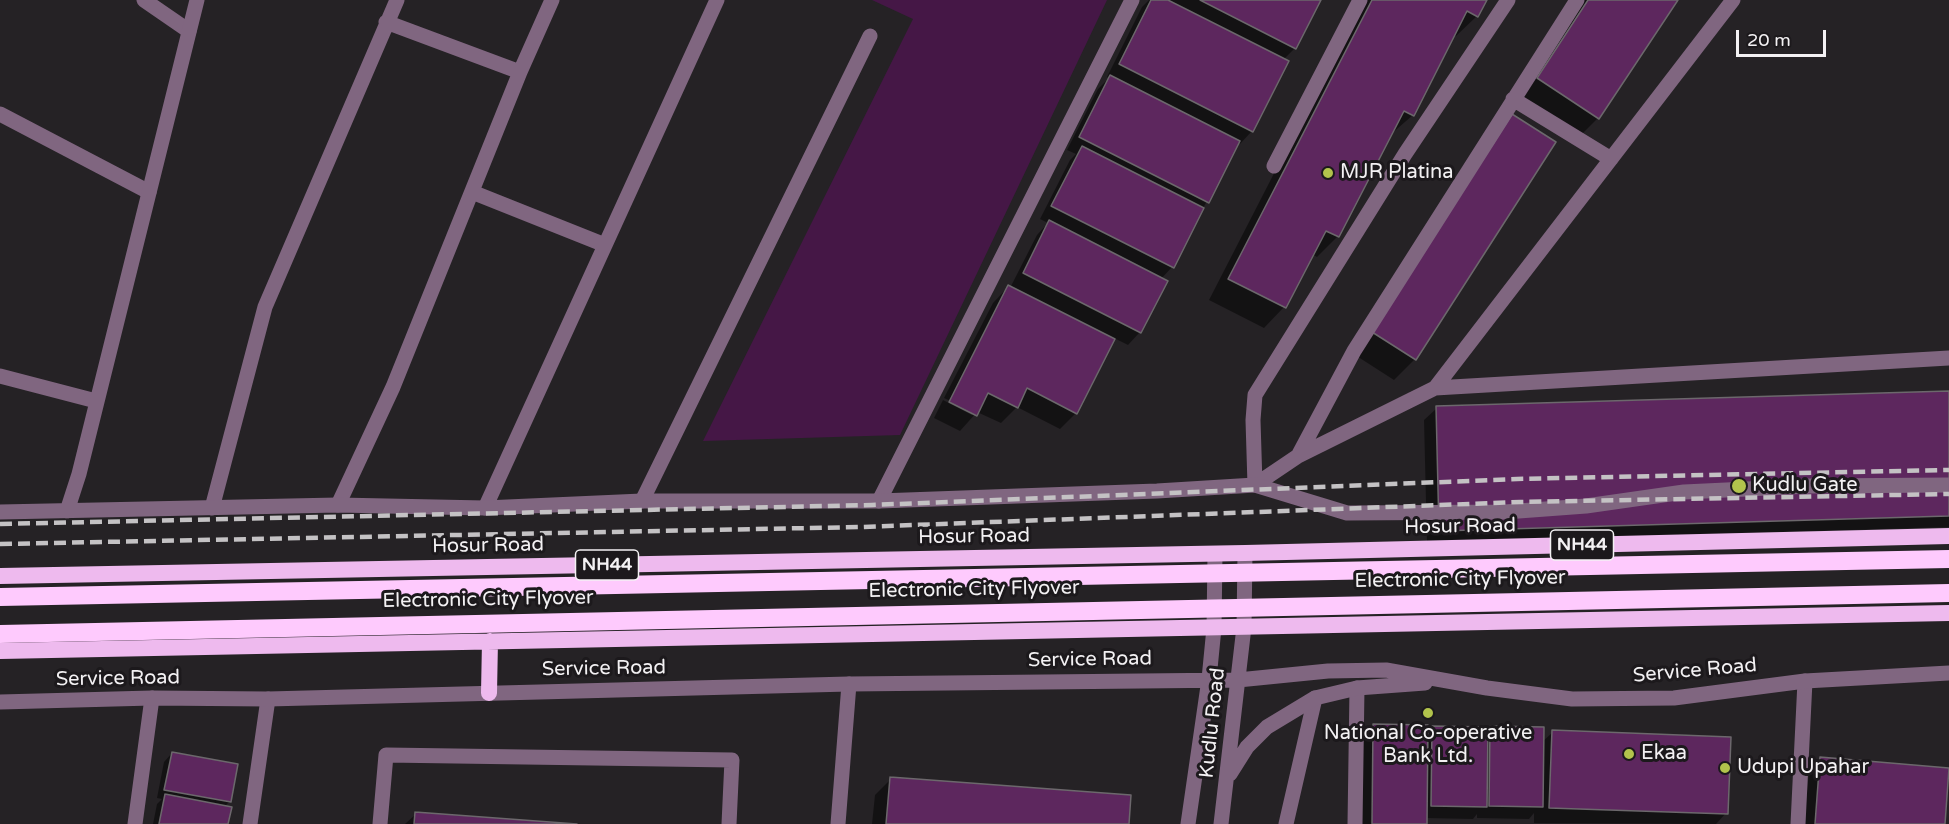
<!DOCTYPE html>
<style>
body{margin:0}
#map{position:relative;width:1949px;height:824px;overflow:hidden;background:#252225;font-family:"Varela Round",sans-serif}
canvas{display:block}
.scale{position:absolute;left:1736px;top:30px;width:90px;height:27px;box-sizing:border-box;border:3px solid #f3f1f3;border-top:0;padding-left:8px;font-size:18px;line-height:21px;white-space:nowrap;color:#f3f1f3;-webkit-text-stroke:4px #1c191c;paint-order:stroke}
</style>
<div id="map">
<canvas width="1949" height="824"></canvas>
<div class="scale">20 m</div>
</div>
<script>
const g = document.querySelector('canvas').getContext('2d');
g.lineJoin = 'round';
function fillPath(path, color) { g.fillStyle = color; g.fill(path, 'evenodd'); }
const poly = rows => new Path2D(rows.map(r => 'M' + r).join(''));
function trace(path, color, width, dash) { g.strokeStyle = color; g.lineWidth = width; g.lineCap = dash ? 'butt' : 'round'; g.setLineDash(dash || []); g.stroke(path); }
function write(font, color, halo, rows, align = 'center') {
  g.font = font + ' "Varela Round",sans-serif'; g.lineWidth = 6; g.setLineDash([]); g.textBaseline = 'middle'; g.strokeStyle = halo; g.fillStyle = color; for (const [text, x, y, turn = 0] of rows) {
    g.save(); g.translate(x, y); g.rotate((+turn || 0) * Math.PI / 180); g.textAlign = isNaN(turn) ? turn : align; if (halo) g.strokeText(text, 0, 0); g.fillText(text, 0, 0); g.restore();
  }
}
const green = poly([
 [872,0,1107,0,900,435,703,441,913,19]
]);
const shadow = poly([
 [1149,0,1319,0,1295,48,1283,60,1252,131,1240,144,1238,142,1172,267,1161,279,1140,332,1128,345,1114,338,1076,413,1060,429,1017,407,1001,423,977,412,960,431,934,418,943,400,972,415,972,411,944,398,993,303,1008,287,1010,288,1037,235,1048,223,1040,219,1070,160,1076,154,1067,150,1098,89,1109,78,1107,77,1142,7],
 [1363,0,1485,0,1477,16,1456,36,1453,35,1413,115,1390,135,1338,236,1317,257,1312,254,1284,307,1264,328,1209,300],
 [1583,0,1676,0,1598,118,1577,139,1517,100],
 [1554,143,1415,359,1394,380,1352,353],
 [1949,393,1949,527,1427,543,1424,420,1437,408],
 [1374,726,1427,734,1433,728,1486,733,1491,728,1542,742,1553,732,1726,813,1716,824,1534,823,1534,813,1529,819,1477,818,1477,814,1473,819,1425,818,1425,824,1360,824,1361,738],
 [172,753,229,802,224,807,227,824,153,824,157,804,162,799,157,798,164,762],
 [1821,759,1943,824,1804,824,1809,771],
 [891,779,1127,824,872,824,875,795],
 [416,814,557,824,405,824]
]);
const building = poly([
 [1151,0,1168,0,1289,61,1253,132,1119,64,1151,0],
 [1200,0,1321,0,1296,49,1200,0],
 [1372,0,1487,0,1478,17,1467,11,1414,116,1404,111,1339,237,1326,231,1286,308,1228,279,1372,0],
 [1588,0,1678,0,1599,119,1537,78,1588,0],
 [1110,75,1240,141,1209,203,1079,137,1110,75],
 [1512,114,1556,142,1416,360,1372,332,1512,114],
 [1082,146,1204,208,1174,268,1051,206,1082,146],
 [1049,220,1168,281,1141,333,1023,273,1049,220],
 [1008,285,1115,339,1077,414,1027,388,1018,408,988,393,977,416,949,402,1008,285],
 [1949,391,1949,516,1439,531,1436,406,1949,391],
 [1373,724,1428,725,1427,824,1372,824,1373,724],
 [1432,726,1488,727,1487,807,1431,806,1432,726],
 [1490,726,1544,727,1543,807,1489,806,1490,726],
 [1552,730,1731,737,1728,814,1549,808,1552,730],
 [172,752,238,764,231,802,164,790,172,752],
 [1820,757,1949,768,1945,824,1815,824,1820,757],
 [890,777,1131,795,1129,824,886,824,890,777],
 [165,794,232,807,228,824,159,824,165,794],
 [415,812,577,824,414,824,415,812]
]);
const service = poly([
 [879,501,1132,0],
 [135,824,152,698],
 [380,824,386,755,732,760,729,824],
 [838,824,849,684]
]);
const minor = poly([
 [144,0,189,31],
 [386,22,520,72],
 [1513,99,1611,159],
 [0,114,149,192],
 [1274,166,1360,0],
 [472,192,605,245],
 [0,376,96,401],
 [1435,388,1733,0],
 [1298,456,1354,351,1577,0],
 [1255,485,1298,456,1435,388,1949,358],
 [1255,485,1253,420,1255,395,1405,154,1508,0],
 [642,501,870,36],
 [338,505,393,387,520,72,552,0],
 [212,508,265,307,397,0],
 [485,508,717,0],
 [250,824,268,699],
 [1286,824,1315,698],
 [1355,824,1357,688],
 [1798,824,1805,681]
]);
const tertiary = poly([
 [67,511,79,474,197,0],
 [0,512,338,505,485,508,642,501,879,501,1157,491,1255,485,1347,513,1505,512,1586,506,1684,492,1810,486,1949,485],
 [0,702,152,698,268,699,849,684,1238,680,1328,671,1386,670,1487,688,1572,699,1674,698,1805,681,1949,673],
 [1230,774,1247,747,1267,727,1315,698,1357,688,1425,683],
 [1188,824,1209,679,1214,628,1215,554],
 [1221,824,1244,627,1245,553]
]);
const trunk = poly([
 [0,576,1245,553,1949,536],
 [0,651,1949,613],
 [489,693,490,641]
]);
const rail = poly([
 [0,524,872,505,1517,479,1949,470],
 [0,544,861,527,1520,502,1949,494]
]);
const motorwayBridge = poly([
 [0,597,1949,559],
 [0,634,1949,593]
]);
const markers = [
 [1328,173,6,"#b2c34c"],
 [1739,486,8,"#b2c34c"],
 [1428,713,6,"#b2c34c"],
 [1629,754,6,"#b2c34c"],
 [1725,768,6,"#b2c34c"]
];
const shields = [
 [1582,545,63],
 [607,565,63]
];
const shieldNames = [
 ["NH44",1582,545],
 ["NH44",607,565]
];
const poiNames = [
 ["MJR Platina",1340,173],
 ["Kudlu Gate",1752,486],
 ["National Co-operative",1428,734,"center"],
 ["Bank Ltd.",1428,757,"center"],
 ["Ekaa",1641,754],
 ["Udupi Upahar",1737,768]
];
const streetNames = [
 ["Hosur Road",1460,527,-1],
 ["Hosur Road",974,537,-1],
 ["Hosur Road",488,546,-1],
 ["Electronic City Flyover",1460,580,-1],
 ["Electronic City Flyover",974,590,-1],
 ["Electronic City Flyover",488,600,-1],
 ["Service Road",1090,660,-1],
 ["Service Road",604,669,-1],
 ["Service Road",1695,671,-5],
 ["Service Road",118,679,-1],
 ["Kudlu Road",1213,723,-84]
];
fillPath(green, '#451746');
fillPath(shadow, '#0007');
fillPath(building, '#5d275e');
trace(building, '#6c686c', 1.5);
trace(service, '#806680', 15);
trace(minor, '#806680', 15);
trace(tertiary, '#806680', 15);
trace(trunk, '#eebaee', 16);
trace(rail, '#c4c2c4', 4.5, [12, 6]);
trace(motorwayBridge, '#fecafd', 18);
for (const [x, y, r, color] of markers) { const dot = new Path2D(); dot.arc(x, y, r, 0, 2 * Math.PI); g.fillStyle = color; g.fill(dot); trace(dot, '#1c191c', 2); }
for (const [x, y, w] of shields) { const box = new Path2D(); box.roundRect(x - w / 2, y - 15, w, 30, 4.5); g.fillStyle = '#1c191c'; g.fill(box); trace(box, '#f3f1f3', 1.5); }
write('bold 18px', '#f3f1f3', null, shieldNames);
write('20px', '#f3f1f3', '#1c191c', poiNames, 'left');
write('20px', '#f3f1f3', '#1c191c', streetNames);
</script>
